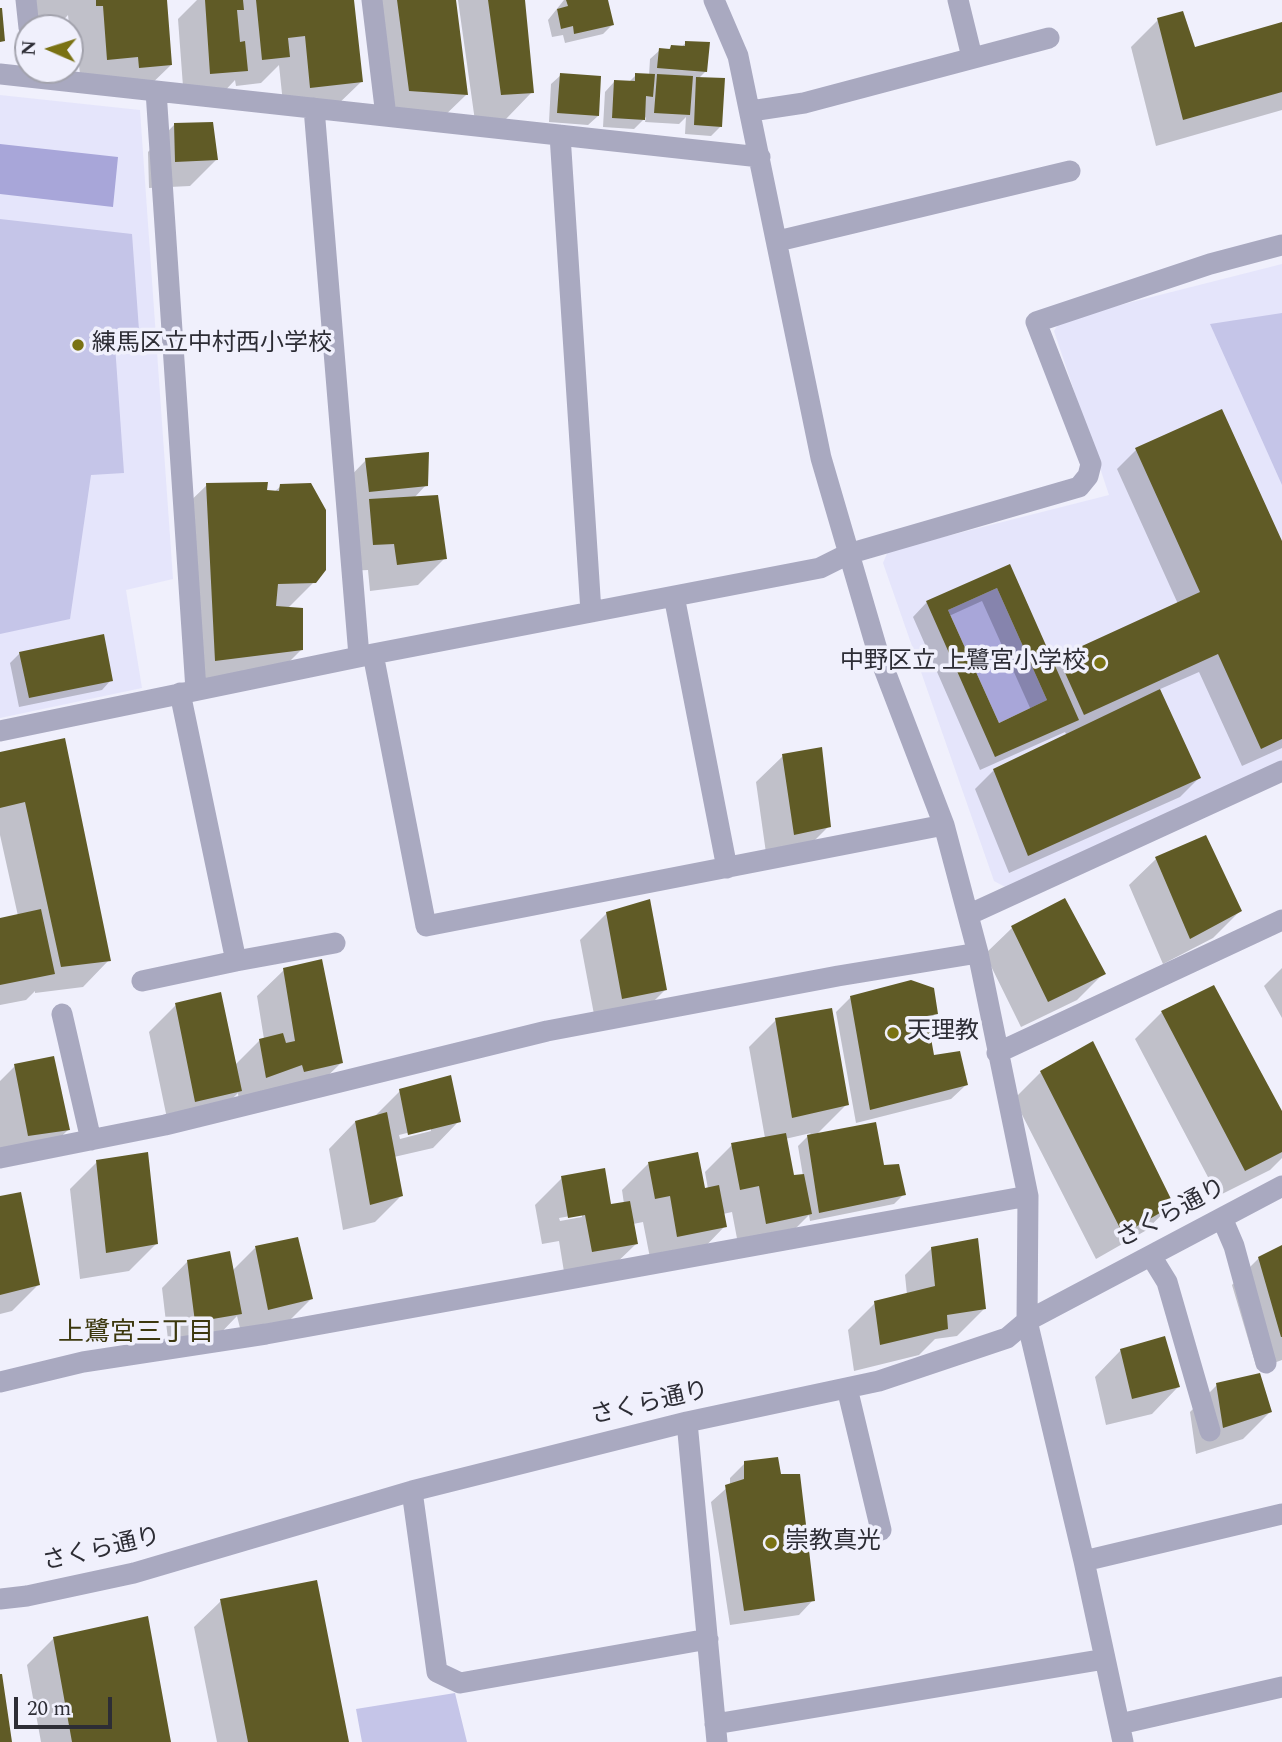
<!DOCTYPE html>
<meta charset="utf-8">
<style>
body{margin:0}
#map{position:relative;width:1282px;height:1742px;overflow:hidden;background:#f0f0fc;font-family:Spectral,serif}
canvas{display:block}
.north{position:absolute;left:14px;top:14px;width:70px;height:70px;box-sizing:border-box;background:#f0f0fc;border:2px solid #a2a2ac;border-radius:50%;rotate:273deg;font-size:19px;font-weight:700;line-height:28px;text-align:center;color:#2d2d35}
.north::after{content:'';display:block;margin:auto;width:24px;height:32px;background:#7a7213;clip-path:polygon(50% 0,100% 100%,50% 72%,0 100%)}
.scale{position:absolute;left:14px;top:1697px;width:98px;height:32px;box-sizing:border-box;border:4px solid #2d2d35;border-top:0;padding-left:9px;font-size:21px;line-height:24px;white-space:nowrap;color:#2d2d35;-webkit-text-stroke:5px #f0f0fc;paint-order:stroke}
</style>
<div id="map">
<canvas width="1282" height="1742"></canvas>
<div class="north">N</div>
<div class="scale">20 m</div>
</div>
<script>
const g = document.querySelector('canvas').getContext('2d');
g.lineJoin = 'round';
function fillPath(path, color) { g.fillStyle = color; g.fill(path, 'evenodd'); }
const poly = rows => new Path2D(rows.map(r => 'M' + r).join(''));
function trace(path, color, width, dash) { g.strokeStyle = color; g.lineWidth = width; g.lineCap = dash ? 'butt' : 'round'; g.setLineDash(dash || []); g.stroke(path); }
function write(font, color, halo, rows, align = 'center') {
  g.font = font + ' Spectral,"Noto Sans JP",serif'; g.lineWidth = 7; g.setLineDash([]); g.textBaseline = 'middle'; g.strokeStyle = halo; g.fillStyle = color; for (const [text, x, y, turn = 0] of rows) {
    g.save(); g.translate(x, y); g.rotate((+turn || 0) * Math.PI / 180); g.textAlign = isNaN(turn) ? turn : align; if (halo) g.strokeText(text, 0, 0); g.fillText(text, 0, 0); g.restore();
  }
}
const built = poly([
 [0,95,140,110,173,579,126,590,142,688,0,718],
 [1282,264,1282,762,1007,888,994,881,883,563,888,551,1109,495,1054,331,1061,320]
]);
const green = poly([
 [0,219,132,234,139,330,114,331,124,473,91,475,70,619,0,634],
 [1282,313,1282,485,1210,324],
 [455,1693,467,1742,362,1742,356,1709]
]);
const water = poly([
 [0,144,118,157,113,207,0,194],
 [997,588,1047,700,999,723,948,610]
]);
const shadow = poly([
 [34,0,165,0,171,65,144,91,81,86,76,32,70,32,68,15,56,28,36,28],
 [197,0,352,0,361,82,334,108,284,113,279,65,261,83,236,86,235,80,219,97,184,100,178,19],
 [368,0,454,0,466,95,439,121,383,117],
 [458,0,523,0,532,92,506,119,475,121],
 [564,0,607,0,612,25,603,34,565,43,563,35,552,37,548,20],
 [1158,20,1194,49,1282,24,1282,110,1156,146,1131,47],
 [686,43,706,71,698,79,721,126,711,136,685,134,686,117,679,124,645,122,646,117,634,129,603,127,605,92,614,82,628,83,636,75,649,76,650,59,660,50,668,50,671,47,681,47],
 [561,75,598,116,588,125,549,122,551,84],
 [174,125,216,160,190,186,149,188,148,152],
 [1221,411,1282,545,1282,748,1242,766,1199,672,1158,690,1199,778,1180,797,1009,873,975,789,994,770,1067,736,1065,732,980,770,913,617,927,602,1009,566,1053,665,1059,659,1178,604,1117,469,1136,450],
 [982,601,1031,710,998,725,949,616],
 [366,460,426,485,414,498,445,558,418,585,370,591,368,570,347,571,340,487],
 [207,485,274,492,281,486,314,582,288,608,301,650,274,677,188,687,180,511],
 [20,653,111,680,102,690,19,707,10,663],
 [0,754,109,960,83,987,35,993,35,991,26,1000,0,1005,0,920,18,916,0,835],
 [783,756,829,826,802,853,767,860,756,782],
 [1156,859,1240,911,1213,938,1163,964,1129,885],
 [607,913,665,990,638,1017,596,1025,580,940],
 [1012,928,1104,973,1077,1000,1021,1027,985,954],
 [1282,968,1282,1018,1264,986],
 [284,970,341,1063,314,1089,239,1103,238,1093,214,1117,169,1128,149,1032,176,1005,235,1065,260,1040,264,1039,257,996],
 [851,997,936,1013,926,1023,933,1057,966,1085,951,1099,856,1123,836,1012],
 [1162,1012,1282,1115,1282,1158,1270,1170,1218,1196,1135,1039],
 [776,1020,847,1104,816,1135,882,1166,904,1194,894,1204,810,1221,809,1215,784,1240,739,1249,732,1212,723,1214,725,1226,699,1253,651,1263,643,1222,633,1224,636,1244,609,1270,565,1278,559,1241,542,1244,535,1205,562,1178,610,1206,624,1204,622,1190,648,1164,703,1190,708,1189,705,1172,732,1145,765,1138,749,1047],
 [811,1133,798,1146,803,1176,793,1177,785,1139],
 [582,1214,582,1217,560,1221,559,1218],
 [15,1066,68,1130,41,1156,0,1154,0,1081],
 [1041,1072,1172,1205,1145,1231,1096,1259,1014,1099],
 [400,1091,459,1121,433,1148,394,1157,402,1195,375,1222,343,1230,329,1149,355,1122,374,1117],
 [431,1127,431,1131,400,1139,399,1135],
 [97,1162,156,1244,129,1271,80,1279,70,1189],
 [0,1198,39,1284,12,1311,0,1314],
 [1282,1247,1282,1360,1257,1369,1232,1285,1259,1258],
 [255,1248,311,1299,285,1325,242,1336,237,1316,213,1341,169,1348,162,1288,188,1261,232,1271],
 [932,1248,984,1309,957,1336,935,1339,919,1355,854,1371,848,1330,875,1303,907,1295,905,1275],
 [1121,1350,1178,1387,1152,1414,1106,1425,1095,1377],
 [1217,1385,1270,1412,1243,1439,1196,1454,1190,1412],
 [745,1463,813,1600,799,1615,730,1625,711,1502,730,1485,730,1478],
 [221,1601,347,1742,217,1742,194,1627],
 [54,1638,169,1742,41,1742,27,1665]
]);
const building = poly([
 [96,0,167,0,172,65,139,68,138,57,107,60,103,6,96,6],
 [205,0,243,0,244,10,237,10,240,42,245,41,248,71,210,74],
 [256,0,354,0,363,82,310,88,305,36,288,38,290,57,262,60],
 [397,0,456,0,468,95,409,91],
 [488,0,525,0,534,93,501,95],
 [566,0,608,0,614,25,574,34,573,26,561,29,557,9,568,6],
 [0,8,2,8,5,41,0,42],
 [1183,11,1195,47,1282,22,1282,92,1183,120,1157,18],
 [685,41,710,42,707,72,657,68,659,48,670,49,671,45,685,46],
 [560,73,601,76,599,116,557,113],
 [635,73,655,74,653,97,646,96,645,120,612,118,614,80,635,81],
 [657,74,693,76,690,115,654,113],
 [696,77,725,78,722,127,694,125],
 [213,122,218,160,175,162,174,123],
 [1222,409,1282,541,1282,739,1261,749,1218,654,1084,715,1058,657,1200,592,1135,448],
 [429,452,428,486,369,492,365,458],
 [268,482,267,490,279,491,280,484,311,483,326,510,326,570,316,583,278,584,276,606,303,608,303,650,215,661,206,483],
 [438,495,447,559,397,565,394,544,373,545,369,499],
 [1010,564,1079,720,995,757,926,601],
 [997,588,1047,700,999,723,948,610],
 [104,634,113,681,29,698,19,652],
 [1160,689,1201,778,1028,856,993,769],
 [65,738,111,961,61,967,25,802,0,808,0,752],
 [822,747,831,827,794,835,782,754],
 [1206,835,1242,911,1190,939,1155,857],
 [1065,898,1106,974,1048,1002,1011,926],
 [650,899,667,990,622,999,606,912],
 [41,909,55,974,0,985,0,918],
 [322,959,343,1063,304,1072,302,1065,266,1078,259,1039,283,1033,286,1043,295,1041,283,968],
 [911,980,934,988,938,1014,927,1016,934,1055,960,1051,968,1085,870,1110,850,996],
 [1214,985,1282,1111,1282,1152,1245,1171,1161,1011],
 [221,992,242,1091,195,1102,175,1003],
 [832,1008,849,1105,792,1118,775,1018],
 [1093,1041,1174,1205,1123,1234,1040,1071],
 [54,1056,70,1130,28,1136,14,1064],
 [451,1075,461,1122,408,1135,399,1089],
 [387,1112,403,1196,370,1205,355,1121],
 [876,1122,884,1165,899,1164,906,1195,819,1213,807,1135],
 [786,1133,794,1175,804,1174,812,1214,766,1224,759,1186,740,1190,731,1143],
 [148,1152,158,1244,106,1253,96,1160],
 [698,1152,705,1188,719,1185,727,1227,677,1237,670,1196,655,1199,648,1162],
 [605,1168,611,1204,630,1201,638,1244,592,1252,585,1215,568,1218,561,1176],
 [21,1192,40,1285,0,1295,0,1196],
 [298,1237,313,1299,268,1310,255,1246],
 [978,1238,986,1309,947,1315,948,1329,880,1345,874,1301,935,1286,931,1247],
 [1282,1245,1282,1337,1281,1337,1258,1257],
 [230,1251,242,1314,195,1322,187,1260],
 [1165,1336,1180,1387,1132,1399,1120,1349],
 [1260,1373,1272,1412,1223,1428,1216,1383],
 [778,1457,781,1474,800,1474,815,1601,744,1611,725,1485,744,1479,744,1461],
 [317,1580,349,1742,248,1742,220,1599],
 [148,1616,171,1742,72,1742,53,1637],
 [0,1674,2,1674,12,1742,0,1742]
]);
const minor = poly([
 [26,0,29,28],
 [372,0,386,116],
 [714,0,738,56,821,458,878,653,944,825,978,953,1028,1196,1027,1321,1084,1561,1123,1742],
 [958,0,972,57],
 [0,74,760,157],
 [156,91,196,690],
 [314,108,359,656],
 [751,111,804,103,1049,38],
 [560,135,591,612],
 [778,241,1070,171],
 [674,596,727,868],
 [373,654,426,926,944,825],
 [180,693,236,961],
 [0,731,373,654,820,568,848,554,1079,487,1088,476,1091,464,1036,322,1210,264,1282,245],
 [968,915,1282,771],
 [142,981,236,961,335,943],
 [62,1014,91,1140],
 [997,1053,1282,920],
 [0,1158,165,1125,547,1031,838,976,978,953],
 [1222,1218,1234,1246,1266,1363],
 [1151,1256,1167,1282,1210,1431],
 [0,1382,83,1362,266,1334,1028,1196],
 [847,1388,881,1530],
 [687,1422,717,1742],
 [412,1491,437,1672,460,1683,708,1639],
 [1084,1561,1282,1514],
 [0,1599,27,1596,134,1573,412,1491,687,1422,879,1381,1007,1338,1027,1321,1282,1186],
 [715,1724,1105,1659],
 [1120,1724,1282,1687]
]);
const markers = [
 [78,345,7,"#7a7213"],
 [1100,663,7,"#7a7213"],
 [893,1033,7,"#7a7213"],
 [771,1543,7,"#7a7213"]
];
const poiNames = [
 ["練馬区立中村西小学校",92,345],
 ["中野区立 上鷺宮小学校",1086,663,"right"],
 ["天理教",907,1033],
 ["崇教真光",785,1543]
];
const streetNames = [
 ["さくら通り",1172,1215,-28],
 ["さくら通り",650,1405,-13],
 ["さくら通り",102,1551,-13]
];
const neighbourhoodNames = [
 ["上鷺宮三丁目",136,1335]
];
fillPath(built, '#e5e5fb');
fillPath(green, '#c5c5e8');
fillPath(water, '#a8a6d9');
fillPath(shadow, '#0003');
fillPath(building, '#605b26');
trace(minor, '#a9a9c0', 21);
for (const [x, y, r, color] of markers) { const dot = new Path2D(); dot.arc(x, y, r, 0, 2 * Math.PI); g.fillStyle = color; g.fill(dot); trace(dot, '#f0f0fc', 2.5); }
write('24px', '#2d2d35', '#f0f0fc', poiNames, 'left');
write('24px', '#2d2d35', '#f0f0fc', streetNames);
write('26px', '#3c380e', '#f0f0fc', neighbourhoodNames);
</script>
